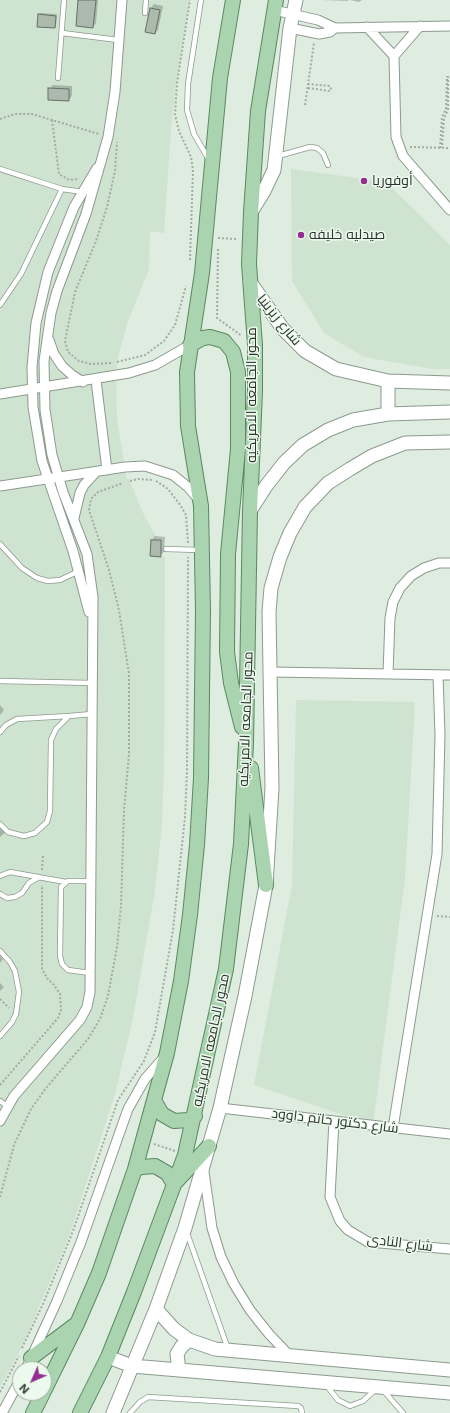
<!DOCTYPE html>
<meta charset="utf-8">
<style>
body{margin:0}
#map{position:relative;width:450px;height:1413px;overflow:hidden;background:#dfece0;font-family:Inter,sans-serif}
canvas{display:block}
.north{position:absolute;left:12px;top:1361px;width:40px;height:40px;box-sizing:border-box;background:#ecfaed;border:1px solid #a0aaa1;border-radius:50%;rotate:225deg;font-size:11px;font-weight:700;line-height:16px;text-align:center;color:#2d322e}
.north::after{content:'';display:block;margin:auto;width:14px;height:18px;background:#942e94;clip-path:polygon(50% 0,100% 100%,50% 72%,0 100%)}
</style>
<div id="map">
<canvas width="450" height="1413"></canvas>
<div class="north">N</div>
</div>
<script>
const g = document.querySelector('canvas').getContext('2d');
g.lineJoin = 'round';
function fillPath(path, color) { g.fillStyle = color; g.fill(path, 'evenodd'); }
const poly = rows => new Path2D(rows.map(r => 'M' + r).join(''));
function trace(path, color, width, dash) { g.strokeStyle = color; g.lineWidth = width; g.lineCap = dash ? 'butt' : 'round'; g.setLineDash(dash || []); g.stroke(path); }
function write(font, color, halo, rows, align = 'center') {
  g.font = font + ' Inter,Cairo,sans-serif'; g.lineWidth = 3; g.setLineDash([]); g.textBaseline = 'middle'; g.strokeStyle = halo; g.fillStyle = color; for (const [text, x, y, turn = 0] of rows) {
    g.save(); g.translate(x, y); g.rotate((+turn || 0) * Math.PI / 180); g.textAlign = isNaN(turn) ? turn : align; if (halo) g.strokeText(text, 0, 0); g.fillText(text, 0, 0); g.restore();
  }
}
const built = poly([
 [0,0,190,0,176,84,171,130,164,233,150,231,149,269,128,321,117,360,116,376,117,419,127,480,129,479,142,511,156,537,156,540,151,540,150,556,165,557,164,765,162,825,155,890,133,1018,115,1094,71,1231,24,1343,0,1387],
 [291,169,386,182,450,245,450,369,432,369,364,357,324,333,292,281],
 [296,700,415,702,405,878,373,1125,254,1085,292,885]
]);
const shadow = poly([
 [79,0,98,0,96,23,93,27],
 [322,0,349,0,347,1],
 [350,0,362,0,359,2],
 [154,4,163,6,158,30,155,33,146,32,151,8],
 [40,13,57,14,56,26,55,27,38,15],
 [53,85,72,86,72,96,68,100,49,89],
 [155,536,165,537,164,552,160,556,152,540],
 [0,705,4,710,0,715],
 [0,822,8,830,0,837],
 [0,956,3,959,0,963],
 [0,983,4,987,0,991]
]);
const building = poly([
 [78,0,96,0,93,28,76,26,78,0],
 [150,8,160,10,155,34,145,32,150,8],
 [38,14,56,16,55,28,37,27,38,14],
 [48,88,69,89,69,101,48,100,48,88],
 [151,540,161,540,161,557,150,556,151,540]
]);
const path = poly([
 [308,88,330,91,331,89,330,86,309,84],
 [305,105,314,43],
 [0,119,15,114,32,114,99,134],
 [52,120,59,174,69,180,79,179],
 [410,147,450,148],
 [440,148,442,117,446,109,447,77,448,77,448,110,444,118,442,148],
 [218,238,237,239],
 [218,249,217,318,242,336],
 [190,260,193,170,191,157,179,131,175,115,177,83,190,0],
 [117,362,145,355,164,341,175,325,186,286],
 [111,363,91,364,79,361,68,352,65,341,75,292,96,241,107,207,115,171,117,142],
 [130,481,138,479,152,480],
 [156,481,168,489,181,506,186,515,188,543],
 [42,870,43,856],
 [437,916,450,917],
 [0,999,9,1008],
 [0,1085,58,1018,61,1010,60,994,54,985,47,978,42,969,42,885],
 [154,1144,175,1151],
 [0,1197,14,1145,31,1109,46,1088,88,1039,100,1019,108,996,117,947,121,906,124,810,129,754,129,674,119,610,109,570,89,510,91,499,98,492,123,483],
 [22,1348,43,1304,73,1231,118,1100,144,1061,155,1032,173,930,185,817,187,771,188,557],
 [0,1392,19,1356]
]);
const lane = poly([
 [201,0,188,84,187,110,194,134,208,158],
 [145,13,146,0],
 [62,33,118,40],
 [58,78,64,0],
 [278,156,310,147,317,148,323,153,328,165],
 [0,169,62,189,83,192],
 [0,305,21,274,62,189],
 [0,544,22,568,37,578,48,581,60,580,79,571],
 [166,549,199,550],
 [0,681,92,683],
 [69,716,92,714],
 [0,732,6,725,17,719,69,716,56,729,51,740,50,811,47,822,35,833,24,836,8,832,0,824],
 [0,876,10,872,66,882],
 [90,881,68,881,61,887,60,956,62,964,68,970,90,973],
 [0,894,7,898,15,897,22,893,29,883,39,877],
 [0,951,10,962,15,971,19,992,16,1014,12,1022,0,1036],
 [0,1101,7,1106],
 [187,1233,228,1349],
 [327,1386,338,1400,350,1406,363,1401,375,1390],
 [383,1390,403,1413],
 [130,1413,140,1402,148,1397,298,1406,301,1408,302,1413]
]);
const street = poly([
 [274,10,318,20,335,28,450,26],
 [420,26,394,56,396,137,403,156,450,210],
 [367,27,394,56],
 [290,28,319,34,330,32,335,28],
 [49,340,54,354,62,366,72,375,83,382],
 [96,380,107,470],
 [0,394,129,373,155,365,190,345],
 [0,486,125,467,145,466,173,475,188,487,199,500],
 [74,518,80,493,84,485,96,472],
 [89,612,73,551,42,461,33,407,32,367,36,323,48,272,74,207,97,168],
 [271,672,450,675],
 [388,674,390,618,393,602,400,588,411,576,424,568,439,563,450,563],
 [220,1108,450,1134],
 [0,1121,14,1096,80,1020,87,1007,90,992,93,597,87,554,63,492,52,455,45,410,44,361,51,313,57,291,86,214,108,137,115,92,122,0],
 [334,1121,330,1197,340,1221,348,1230,368,1242,450,1249],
 [393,1128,437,854,440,735,438,675],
 [204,1172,212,1228,221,1257,234,1284,250,1310,269,1334,290,1356],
 [26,1369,57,1301,81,1242,128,1109,145,1079,165,1056],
 [2,1413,20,1380]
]);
const secondary = poly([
 [251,212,264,191,274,170,290,28,296,0],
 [250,282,283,329,305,351,336,369,388,381,450,383],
 [388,381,388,414],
 [250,511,266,486,284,463,303,445,328,430,353,420,388,414,450,412],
 [156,1309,174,1329,189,1340,215,1349,450,1370],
 [108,1357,132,1366,450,1393],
 [179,1370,177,1354,182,1346,189,1340],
 [113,1413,156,1309,185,1228,220,1108,245,996,266,885,272,788,269,612,271,588,280,557,290,533,305,507,328,483,350,469,372,456,405,443,450,442]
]);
const primary = poly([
 [190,345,203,338,210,337,224,341,233,352,238,372,238,449,228,554,227,652,231,683,242,727],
 [251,768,266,885],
 [155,1102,162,1114,174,1121,188,1120,195,1116],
 [135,1169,142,1167,155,1166,167,1173,174,1184,209,1146],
 [31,1358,75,1325],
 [44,1391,77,1324,99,1273,135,1169,167,1053,181,981,190,915,197,845,201,778,203,610,201,506,188,426,187,372,202,273,220,78,233,0],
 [33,1413,43,1393],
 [80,1413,108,1357,134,1292,185,1155,226,969,241,844,246,743,250,511,255,391,255,345,249,264,251,212,258,111,276,0]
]);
const markers = [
 [364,181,4,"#942e94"],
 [301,235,4,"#942e94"]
];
const poiNames = [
 ["أوفوريا",372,181],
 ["صيدليه خليفه",309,235]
];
const streetNames = [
 ["شارع زيزينيا",279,320,51],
 ["محور الجامعه الامريكيه",252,395,-90],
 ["محور الجامعه الامريكيه",246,719,-88],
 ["محور الجامعه الامريكيه",211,1040,-78],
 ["شارع دكتور حاتم داوود",335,1121,7],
 ["شارع النادى",400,1243,7]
];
fillPath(built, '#cfe3d1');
fillPath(shadow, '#0003');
fillPath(building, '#acb9ad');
trace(building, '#657166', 1);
trace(lane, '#8d9a8e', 6);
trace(street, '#8d9a8e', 11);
trace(secondary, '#8d9a8e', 15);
trace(primary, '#598960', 16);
trace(path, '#a2aca3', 2, [2, 2]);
trace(lane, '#fff', 4.5);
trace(street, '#fff', 9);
trace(secondary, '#fff', 13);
trace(primary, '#aad4b0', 14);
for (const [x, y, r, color] of markers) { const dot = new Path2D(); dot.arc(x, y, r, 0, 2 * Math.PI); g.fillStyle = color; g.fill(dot); trace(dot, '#ecfaed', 1.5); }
write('14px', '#2d322e', '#ecfaed', poiNames, 'left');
write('14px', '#2d322e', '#ecfaed', streetNames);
</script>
